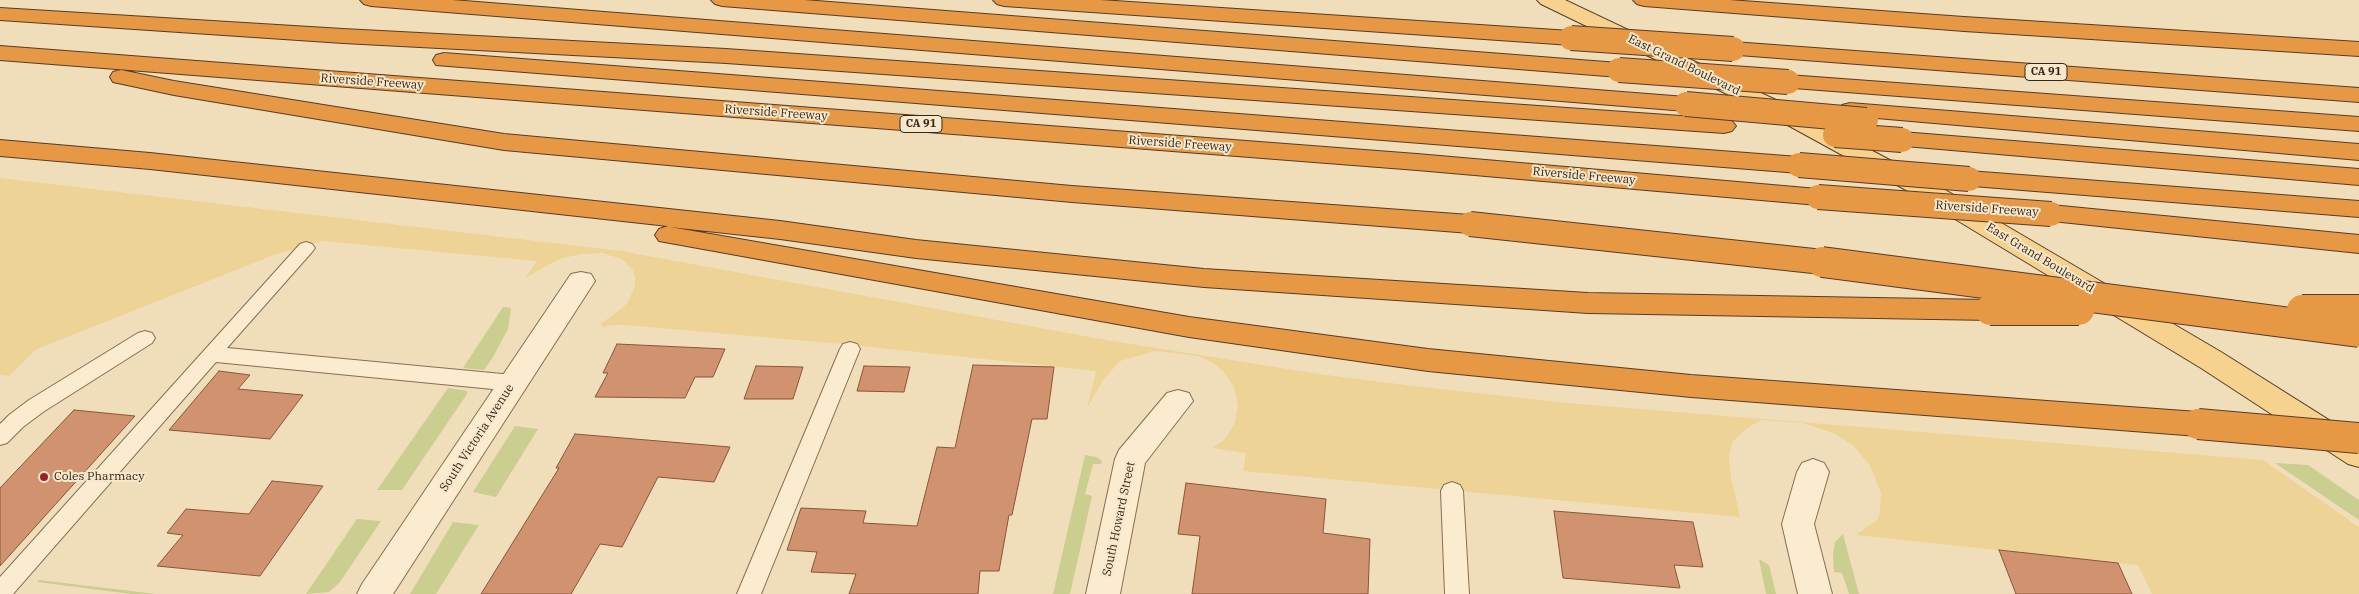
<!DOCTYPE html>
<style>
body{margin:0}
canvas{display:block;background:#f0debb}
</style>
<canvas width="2359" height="594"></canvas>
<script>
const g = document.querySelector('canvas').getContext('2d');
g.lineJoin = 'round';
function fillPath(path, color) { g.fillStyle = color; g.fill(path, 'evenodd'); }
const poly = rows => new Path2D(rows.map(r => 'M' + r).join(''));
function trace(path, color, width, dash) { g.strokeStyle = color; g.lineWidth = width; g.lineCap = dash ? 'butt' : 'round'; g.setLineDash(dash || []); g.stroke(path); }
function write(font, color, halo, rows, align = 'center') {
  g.font = font + ' "IBM Plex Serif",serif'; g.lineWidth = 4; g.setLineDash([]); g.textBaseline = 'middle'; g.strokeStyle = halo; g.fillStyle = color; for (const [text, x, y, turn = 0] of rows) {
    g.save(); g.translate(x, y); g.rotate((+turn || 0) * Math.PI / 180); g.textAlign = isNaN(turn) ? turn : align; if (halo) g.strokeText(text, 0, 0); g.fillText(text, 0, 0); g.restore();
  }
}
const green = poly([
 [503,307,511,308,508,329,493,357,484,370,463,368],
 [448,388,467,391,467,394,402,490,377,490],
 [515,426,538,429,496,497,473,492],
 [1085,455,1097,457,1102,461,1101,464,1093,464,1085,494,1092,496,1070,594,1053,594],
 [2275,463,2308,465,2359,500,2359,520],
 [357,519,381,521,340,582,329,592,306,594],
 [453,522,479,525,436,594,410,594],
 [1843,534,1859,594,1849,594,1842,573,1834,572,1833,553,1835,542],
 [1759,559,1769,565,1776,594,1766,594],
 [39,580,156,594,131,594,37,582]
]);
const sand = poly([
 [0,178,621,251,1106,340,1319,374,1414,386,1568,403,2263,460,2359,527,2359,594,2152,594,2138,565,1856,535,1877,520,1880,512,1881,493,1870,466,1853,445,1833,433,1803,423,1761,420,1747,428,1732,442,1729,458,1731,477,1740,517,1243,471,1246,453,1212,448,1223,441,1234,425,1238,406,1234,387,1223,371,1213,363,1198,356,1155,351,1120,361,1103,380,1087,408,1096,371,852,345,626,325,611,325,604,327,600,324,620,310,628,302,635,286,635,278,633,270,622,259,602,253,581,254,559,259,525,278,537,261,322,241,274,255,37,349,9,376,0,375]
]);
const building = poly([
 [617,344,725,349,713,377,695,377,685,398,595,397,608,373,603,373,617,344],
 [973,365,1054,367,1047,419,1032,419,1012,515,1009,515,999,571,980,571,978,594,849,594,856,574,811,572,817,552,787,550,801,508,866,511,863,523,917,526,937,447,955,448,973,365],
 [756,366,803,367,793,399,744,399,756,366],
 [864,366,910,367,904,392,857,391,864,366],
 [219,371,250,375,238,389,303,395,270,439,169,430,219,371],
 [74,410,135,416,0,566,0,488,74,410],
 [575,434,730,447,714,482,658,477,622,547,600,544,571,594,481,594,559,468,556,468,575,434],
 [272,481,323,486,260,576,157,566,183,535,167,533,186,509,249,514,272,481],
 [1186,483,1326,499,1323,533,1370,539,1368,594,1192,594,1200,536,1178,534,1186,483],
 [1554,511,1693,522,1703,567,1674,565,1680,588,1563,578,1554,511],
 [1999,550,2118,563,2132,594,2016,594,1999,550]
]);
const service = poly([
 [306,242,312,244,315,248,312,252,227,348,513,375,520,378,523,383,520,388,513,391,216,362,13,594,0,594,0,577,300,244,306,242],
 [145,331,152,333,155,338,152,343,43,412,23,427,7,443,0,445,0,424,9,415,29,400,138,333,145,331],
 [850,342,857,344,860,349,761,594,737,594,840,349,843,344,850,342],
 [1452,482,1460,485,1463,491,1469,594,1445,594,1441,491,1444,485,1452,482]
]);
const minor = poly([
 [1178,390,1189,393,1193,401,1145,463,1120,594,1086,594,1115,459,1119,450,1167,393,1178,390],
 [1813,459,1824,463,1829,472,1814,524,1832,594,1798,594,1782,524,1797,472,1802,463,1813,459]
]);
const tertiary = poly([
 [581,272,591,274,595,281,393,594,357,594,362,584,571,274,581,272]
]);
const primary = poly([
 [1537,0,1565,0,1778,101,1935,184,2221,352,2359,439,2359,467,2348,464,2201,368,1917,196,1762,111,1541,4,1537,0]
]);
const motorway = poly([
 [360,0,452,0,1686,97,1694,99,1698,104,1694,109,1686,111,371,6,364,4,360,0],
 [711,0,804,0,1619,63,1627,65,1630,70,1627,75,1619,77,722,6,715,4,711,0],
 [993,0,1100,0,1571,31,1579,33,1582,38,1579,43,1571,45,1004,6,997,4,993,0],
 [1633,0,1729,0,1964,17,2359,42,2359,56,1964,31,1644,6,1637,4,1633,0],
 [0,8,343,29,726,49,1724,119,1732,121,1736,126,1732,131,1724,133,726,63,343,43,0,20,0,8],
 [1733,42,2359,88,2359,102,1725,54,1722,49,1725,44,1733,42],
 [0,46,1417,154,1818,189,1827,191,1831,197,1827,203,1818,205,1417,170,0,60,0,46],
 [444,53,1799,157,1808,159,1811,165,1808,171,1799,173,436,65,433,60,436,55,444,53],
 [121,70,174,81,504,134,1072,186,1470,215,1479,218,1483,224,1479,230,1470,233,1072,202,504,150,174,95,113,82,110,77,113,72,121,70],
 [1788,75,2359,117,2359,131,1780,87,1777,82,1780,77,1788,75],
 [1850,103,2359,144,2359,160,1842,115,1838,110,1842,105,1850,103],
 [1902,132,2359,169,2359,185,1893,145,1890,140,1893,135,1902,132],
 [0,140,150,153,780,221,916,240,1204,269,1588,293,1990,300,2000,303,2004,310,2000,317,1990,320,1588,313,1204,287,916,258,780,239,670,227,1189,317,1428,349,1691,375,2198,412,2209,416,2213,424,2209,432,2198,436,1691,397,1428,371,1189,337,659,241,655,235,659,229,668,226,150,169,0,156,0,140],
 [1969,171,2359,201,2359,217,1960,185,1957,179,1960,173,1969,171],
 [2051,205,2359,235,2359,253,2042,220,2038,214,2042,208,2051,205]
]);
const motorwayBridgeFar1 = poly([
 [1571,38,1733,49],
 [1619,70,1788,82],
 [1686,104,1866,120],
 [1835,135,1902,140],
 [1799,165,1969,179],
 [1818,197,2051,214],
 [1470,224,1832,263]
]);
const motorwayBridge = poly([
 [1822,262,2359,332],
 [1990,310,2079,310],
 [2302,310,2359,310],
 [2198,424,2359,438]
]);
const markers = [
 [44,477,5,"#9a2128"]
];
const shields = [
 [2046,72,42],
 [921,124,42]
];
const shieldNames = [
 ["CA 91",2046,72],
 ["CA 91",921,124]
];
const streetNames = [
 ["East Grand Boulevard",1684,65,26],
 ["Riverside Freeway",372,82,4],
 ["Riverside Freeway",776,113,4],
 ["Riverside Freeway",1180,144,4],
 ["Riverside Freeway",1584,176,5],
 ["Riverside Freeway",1987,209,4],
 ["East Grand Boulevard",2040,258,31],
 ["South Victoria Avenue",477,438,-57],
 ["South Howard Street",1119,519,-78]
];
const poiNames = [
 ["Coles Pharmacy",54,477]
];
fillPath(green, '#cace8f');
fillPath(sand, '#eed396');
fillPath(building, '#d1936f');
trace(building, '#895539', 1);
trace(service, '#886d54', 2);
trace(minor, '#886d54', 2);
trace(tertiary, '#886d54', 2);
trace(primary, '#553c29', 2);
trace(motorway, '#553c29', 2);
fillPath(service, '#fbebcf');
fillPath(minor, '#fbebcf');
fillPath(tertiary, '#fbebcf');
fillPath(primary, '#f7d28f');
fillPath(motorway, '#e79845');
trace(motorwayBridgeFar1, '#553c29', 26, []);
trace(motorwayBridge, '#553c29', 32, []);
trace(motorwayBridgeFar1, '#e79845', 24);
trace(motorwayBridge, '#e79845', 30);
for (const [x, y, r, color] of markers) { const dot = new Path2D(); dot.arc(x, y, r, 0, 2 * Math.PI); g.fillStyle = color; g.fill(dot); trace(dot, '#f7e8cb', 2); }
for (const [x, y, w] of shields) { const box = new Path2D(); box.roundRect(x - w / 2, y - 8.5, w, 17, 4); g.fillStyle = '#f7e8cb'; g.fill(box); trace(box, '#36261a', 1); }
write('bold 11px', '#36261a', null, shieldNames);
write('12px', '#36261a', '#f7e8cb', streetNames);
write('12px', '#36261a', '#f7e8cb', poiNames, 'left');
</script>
